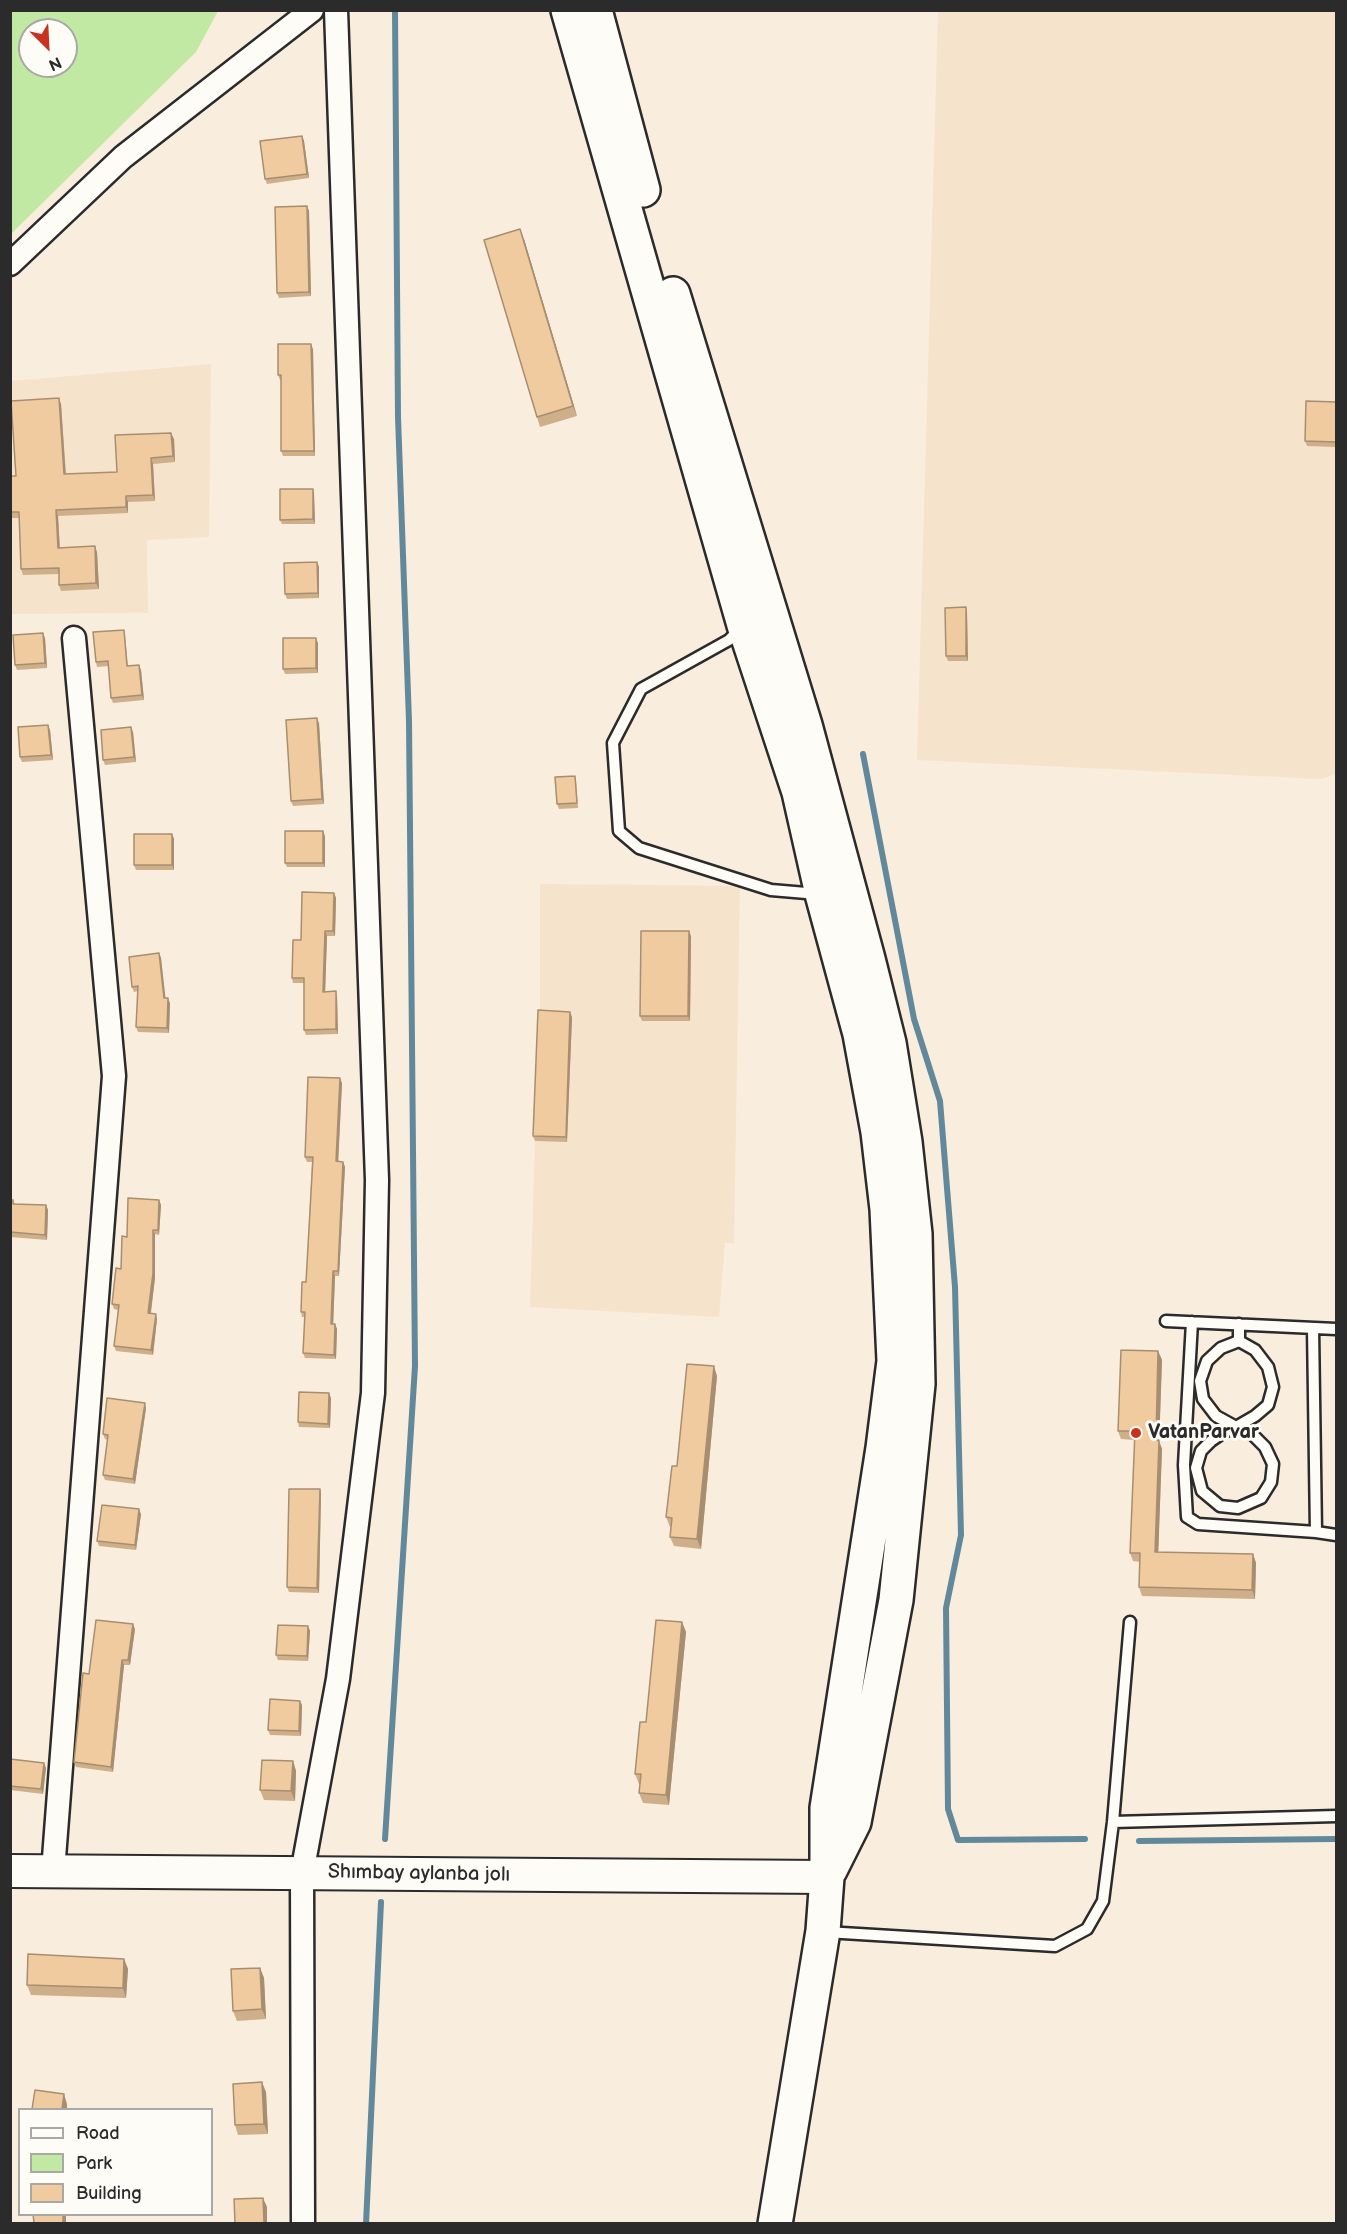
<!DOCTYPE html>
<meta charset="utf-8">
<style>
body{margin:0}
#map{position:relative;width:1347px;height:2234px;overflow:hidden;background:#f9eddd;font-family:"Balsamiq Sans",sans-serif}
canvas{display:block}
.frame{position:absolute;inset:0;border:12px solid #2b2b2b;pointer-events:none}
.legend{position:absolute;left:18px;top:2108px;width:195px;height:108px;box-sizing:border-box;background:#fdfcf7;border:2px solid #a9a8a5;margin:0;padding:8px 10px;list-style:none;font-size:18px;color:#2b2b2b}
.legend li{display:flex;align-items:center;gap:12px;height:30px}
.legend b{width:30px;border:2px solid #a9a8a5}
.north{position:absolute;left:18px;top:18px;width:60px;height:60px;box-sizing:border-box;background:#fdfcf7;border:2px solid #a9a8a5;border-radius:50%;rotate:156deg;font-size:16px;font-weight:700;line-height:24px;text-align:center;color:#2b2b2b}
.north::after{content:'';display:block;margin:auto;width:21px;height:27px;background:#c8321e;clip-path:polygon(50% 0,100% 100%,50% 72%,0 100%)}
</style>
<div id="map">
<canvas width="1347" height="2234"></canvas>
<div class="frame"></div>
<ul class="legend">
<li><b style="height:8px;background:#fdfcf7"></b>Road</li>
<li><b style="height:16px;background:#c2e9a4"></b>Park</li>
<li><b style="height:16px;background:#f0cba0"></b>Building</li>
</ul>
<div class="north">N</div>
</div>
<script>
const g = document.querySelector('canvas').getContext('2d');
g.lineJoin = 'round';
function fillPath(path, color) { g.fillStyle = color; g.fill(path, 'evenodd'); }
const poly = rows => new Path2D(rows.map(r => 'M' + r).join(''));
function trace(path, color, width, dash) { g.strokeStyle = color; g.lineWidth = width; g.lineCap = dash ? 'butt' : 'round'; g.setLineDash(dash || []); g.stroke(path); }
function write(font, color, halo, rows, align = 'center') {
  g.font = font + ' "Balsamiq Sans",sans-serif'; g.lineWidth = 6; g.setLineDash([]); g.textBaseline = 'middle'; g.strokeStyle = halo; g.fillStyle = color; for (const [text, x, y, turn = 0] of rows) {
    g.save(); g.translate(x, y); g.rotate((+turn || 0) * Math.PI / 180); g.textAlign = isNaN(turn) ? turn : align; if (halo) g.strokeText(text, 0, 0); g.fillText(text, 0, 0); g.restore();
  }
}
const built = poly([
 [938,11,1336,11,1336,774,1320,779,917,760],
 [211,364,209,537,147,540,148,613,11,614,11,381],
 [540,884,740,886,734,1243,725,1243,719,1317,530,1307,535,1141,567,1142,540,1015]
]);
const green = poly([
 [11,10,218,11,196,52,11,234],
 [30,30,66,30,66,66,30,66]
]);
const stream = poly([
 [863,754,914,1019,940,1101,955,1287,961,1535,946,1608,948,1809,958,1840,1085,1839],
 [385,1839,415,1366,409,721,398,417,395,10],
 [1139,1841,1336,1839],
 [366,2224,381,1902]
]);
const lane = poly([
 [739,630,729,640,641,689,613,743,619,831,639,848,771,890,818,894],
 [1166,1321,1336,1329],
 [1192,1322,1184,1465,1187,1517,1198,1524,1316,1532],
 [1313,1328,1316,1532,1336,1535],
 [1239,1341,1255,1350,1268,1367,1273,1387,1268,1405,1255,1416,1236,1427,1224,1432,1211,1441,1201,1451,1196,1468,1202,1491,1220,1506,1238,1508,1261,1498,1271,1482,1273,1464,1265,1447,1253,1435,1236,1427,1216,1416,1203,1399,1200,1381,1207,1361,1221,1348,1239,1341,1239,1324],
 [1113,1822,1336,1816],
 [826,1932,1055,1946,1087,1929,1103,1901,1113,1822,1130,1622]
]);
const street = poly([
 [10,264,123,157,312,10],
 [53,1871,114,1076,74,638],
 [303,2224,302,1873,338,1679,373,1393,377,1180,336,10]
]);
const secondary = poly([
 [10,1871,827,1877]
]);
const primary = poly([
 [568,10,744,625,799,792,822,894,860,1034,878,1132,887,1209,894,1361,883,1448,827,1808,827,1877,823,1931,775,2224],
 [595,10,643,190],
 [673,294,805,725,868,959,889,1043,905,1142,915,1234,918,1384,896,1600,854,1822,830,1870]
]);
const wall = poly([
 [302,136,304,141,309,178,267,184,265,179],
 [307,206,309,211,311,296,279,298,277,293],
 [524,239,577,416,540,427,537,417],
 [313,349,315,456,283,456,281,451,281,380,280,380,278,375],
 [1336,402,1336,447,1307,446,1305,441],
 [61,404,66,474,117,472,174,439,175,462,153,464,155,501,128,502,128,513,58,516,60,548,97,552,99,589,61,591,59,585,59,574,23,575,21,569,19,518,10,518,10,476,16,476],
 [314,493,315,524,282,524,280,520],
 [317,562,319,567,319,598,287,599,285,594],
 [967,612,968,661,948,661,946,656],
 [124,630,125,635,128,666,141,670,144,700,113,703,111,698,109,666,97,667,96,662],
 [45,638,47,668,17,670,15,665],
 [318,643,318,673,285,674,283,669],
 [319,723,324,804,293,806,291,801],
 [50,730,53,760,22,762,20,757],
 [133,732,136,762,105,765,103,760],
 [576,780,578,808,559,809,557,804],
 [172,834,174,839,174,870,136,870,134,865],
 [325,836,325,867,287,867,285,863],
 [334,893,336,898,335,936,327,936,325,992,337,996,338,1034,306,1035,304,1030,304,983,293,983,292,978,301,940],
 [691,936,690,1021,642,1021,640,1016],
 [159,953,161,958,165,998,170,1003,169,1033,138,1032,136,1027,138,991,134,992,132,987],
 [572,1017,567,1142,535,1141,533,1136],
 [342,1083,338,1161,343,1162,345,1167,339,1276,335,1276,333,1324,335,1324,337,1329,336,1359,305,1358,303,1353,305,1317,302,1317,301,1312,306,1282,312,1162,307,1162,305,1157],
 [10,1200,13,1200,15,1204,46,1205,48,1210,47,1240,10,1237],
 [159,1200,161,1205,159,1235,155,1234,155,1278,151,1313,157,1319,153,1355,116,1351,114,1346,118,1310,114,1309,112,1304,121,1269,127,1237],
 [1158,1351,1162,1360,1159,1441,1162,1449,1158,1552,1253,1554,1256,1563,1255,1599,1142,1596,1139,1587,1140,1562,1133,1561,1130,1553,1135,1440,1121,1439,1118,1431],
 [717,1376,701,1549,674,1546,670,1537,671,1527,670,1527,666,1517,677,1466],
 [331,1398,330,1428,299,1427,298,1422],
 [146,1408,135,1484,105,1480,103,1475,108,1440,105,1439,103,1434],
 [320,1489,321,1494,319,1593,289,1592,287,1587],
 [141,1514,136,1550,99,1546,97,1541],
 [682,1622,686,1632,669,1805,643,1803,639,1793,640,1784,639,1784,635,1774,646,1722],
 [308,1626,310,1631,308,1661,278,1660,276,1655],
 [135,1629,130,1665,124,1665,113,1772,76,1767,74,1762],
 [302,1705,301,1736,270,1735,268,1730],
 [10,1759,46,1768,43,1794,10,1790],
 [293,1761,296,1771,295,1801,264,1800,260,1790],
 [124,1959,128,1969,126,1998,31,1995,27,1985],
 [260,1968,264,1978,266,2019,237,2021,233,2011],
 [266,2092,268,2134,238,2135,235,2125]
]);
const shadedWall = poly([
 [302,136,304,141,309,178,307,174],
 [307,206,309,211,311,296,309,292],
 [520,229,524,239,577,416,573,406],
 [311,344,313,349,315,456,314,451],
 [59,398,61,404,66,480,64,474],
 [171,433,174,439,175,462,173,456],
 [151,458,153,464,155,501,153,495],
 [313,489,314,493,315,524,313,519],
 [126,496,128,502,128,513,126,507],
 [56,510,58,516,60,554,58,548],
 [95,546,97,552,99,589,96,583],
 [317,562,319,567,319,598,318,593],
 [966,607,967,612,968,661,966,656],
 [43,633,45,638,47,668,45,663],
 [316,638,318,643,318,673,316,668],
 [139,665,141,670,144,700,142,695],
 [317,718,319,723,324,804,322,799],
 [48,725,50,730,53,760,51,755],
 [131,727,133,732,136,762,134,757],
 [323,831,325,836,325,867,323,863],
 [172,834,174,839,174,870,172,865],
 [334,893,336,898,335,936,333,931],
 [325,931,327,936,325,996,323,992],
 [689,931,691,936,690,1021,688,1016],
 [159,953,161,958,166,1002,164,998],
 [336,991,337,996,338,1034,336,1029],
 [168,998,170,1003,169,1033,167,1028],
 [570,1012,572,1017,567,1142,566,1137],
 [340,1078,342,1083,338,1166,336,1161],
 [343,1162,345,1167,339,1276,338,1271],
 [159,1200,161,1205,159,1235,158,1230],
 [46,1205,48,1210,47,1240,45,1235],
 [153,1230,155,1234,155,1278,150,1318,148,1313],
 [333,1271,335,1276,333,1329,331,1324],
 [156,1314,157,1319,153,1355,151,1350],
 [335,1324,337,1329,336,1359,334,1355],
 [1158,1351,1162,1360,1159,1449,1156,1440],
 [714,1366,717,1376,701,1549,697,1539],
 [329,1393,331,1398,330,1428,328,1424],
 [145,1403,146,1408,135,1484,133,1479],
 [1159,1441,1162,1449,1158,1561,1155,1552],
 [320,1489,321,1494,319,1593,317,1588],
 [139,1509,141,1514,136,1550,135,1545],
 [1253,1554,1256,1563,1255,1599,1252,1590],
 [682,1622,686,1632,669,1805,666,1795],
 [133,1624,135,1629,130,1665,128,1660],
 [308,1626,310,1631,308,1661,307,1656],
 [122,1660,124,1665,113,1772,111,1767],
 [300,1701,302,1705,301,1736,299,1731],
 [293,1761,296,1771,295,1801,291,1791],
 [44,1763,46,1768,43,1794,41,1789],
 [124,1959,128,1969,126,1998,123,1988],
 [260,1968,264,1978,266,2019,262,2009],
 [262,2082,266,2092,268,2134,264,2124],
 [64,2094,67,2104,67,2109,62,2109],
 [263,2198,267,2207,267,2223,264,2223],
 [63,2214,66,2214,66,2223,63,2223]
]);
const building = poly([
 [302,136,307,174,265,179,260,141,302,136],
 [307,206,309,292,277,293,275,207,307,206],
 [520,229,573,406,537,417,484,240,520,229],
 [278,344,311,344,314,451,281,451,281,375,278,375,278,344],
 [59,398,64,474,117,472,115,435,171,433,173,456,151,458,153,495,126,496,126,507,56,510,58,548,95,546,96,583,59,585,59,568,21,569,19,512,10,512,10,476,16,476,11,401,59,398],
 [1306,401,1336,402,1336,442,1305,441,1306,401],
 [280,489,313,489,313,519,280,520,280,489],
 [317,562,318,593,285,594,284,563,317,562],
 [966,607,966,656,946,656,945,608,966,607],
 [124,630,127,666,139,665,142,695,111,698,108,661,96,662,93,632,124,630],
 [43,633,45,663,15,665,13,635,43,633],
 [283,638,316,638,316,668,283,669,283,638],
 [317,718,322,799,291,801,286,720,317,718],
 [48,725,51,755,20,757,18,727,48,725],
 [131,727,134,757,103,760,101,730,131,727],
 [575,776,577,803,557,804,555,777,575,776],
 [285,831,323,831,323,863,285,863,285,831],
 [134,834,172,834,172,865,134,865,134,834],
 [302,892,334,893,333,931,325,931,323,992,336,991,336,1029,304,1030,304,978,292,978,293,940,301,940,302,892],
 [641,931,689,931,688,1016,640,1016,641,931],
 [159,953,164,998,168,998,167,1028,136,1027,138,986,132,987,129,957,159,953],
 [538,1010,570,1012,566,1137,533,1136,538,1010],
 [308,1077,340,1078,336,1161,343,1162,338,1271,333,1271,331,1324,335,1324,334,1355,303,1353,305,1312,301,1312,302,1282,306,1282,313,1157,305,1157,308,1077],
 [128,1198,159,1200,158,1230,153,1230,153,1273,148,1313,156,1314,151,1350,114,1346,119,1305,112,1304,116,1268,121,1269,122,1236,127,1237,128,1198],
 [10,1200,13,1200,13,1204,46,1205,45,1235,10,1232,10,1200],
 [1121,1350,1158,1351,1156,1440,1159,1441,1155,1552,1253,1554,1252,1590,1139,1587,1140,1553,1130,1553,1135,1431,1118,1431,1121,1350],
 [687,1364,714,1366,697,1539,670,1537,672,1518,666,1517,672,1466,677,1466,687,1364],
 [299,1392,329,1393,328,1424,298,1422,299,1392],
 [107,1398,145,1403,133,1479,103,1475,108,1435,103,1434,107,1398],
 [289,1489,320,1489,317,1588,287,1587,289,1489],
 [102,1505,139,1509,135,1545,97,1541,102,1505],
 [96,1620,133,1624,128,1660,122,1660,111,1767,74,1762,83,1673,89,1674,96,1620],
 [656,1620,682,1622,666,1795,639,1793,641,1774,635,1774,640,1722,646,1722,656,1620],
 [278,1625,308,1626,307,1656,276,1655,278,1625],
 [270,1699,300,1701,299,1731,268,1730,270,1699],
 [10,1759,44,1763,41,1789,10,1786,10,1759],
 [262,1760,293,1761,291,1791,260,1790,262,1760],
 [28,1954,124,1959,123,1988,27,1985,28,1954],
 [260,1968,262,2009,233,2011,231,1969,260,1968],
 [262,2082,264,2124,235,2125,233,2084,262,2082],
 [35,2090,64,2094,62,2109,32,2109,35,2090],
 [263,2198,264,2223,235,2223,234,2199,263,2198],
 [33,2214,63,2214,63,2223,34,2223,33,2214]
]);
const markers = [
 [1136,1433,6,"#c8321e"]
];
const poiNames = [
 ["VatanParvar",1148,1433]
];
const streetNames = [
 ["Shımbay aylanba jolı",419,1874,1]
];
fillPath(built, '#f6e3cb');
fillPath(green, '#c2e9a4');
trace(stream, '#61899b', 6);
trace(lane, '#2b2b2b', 15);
trace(street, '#2b2b2b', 27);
trace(secondary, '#2b2b2b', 36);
trace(primary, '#2b2b2b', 38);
trace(lane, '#fdfcf7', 10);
trace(street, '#fdfcf7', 22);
trace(secondary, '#fdfcf7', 32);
trace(primary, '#fdfcf7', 33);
fillPath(wall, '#ceaf8a');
fillPath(shadedWall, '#a88e70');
fillPath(building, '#f0cba0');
trace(building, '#a88e70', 1.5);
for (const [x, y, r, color] of markers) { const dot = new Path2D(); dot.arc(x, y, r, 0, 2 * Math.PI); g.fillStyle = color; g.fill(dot); trace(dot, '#fdfcf7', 2); }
write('bold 20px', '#2b2b2b', '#fdfcf7', poiNames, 'left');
write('20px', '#2b2b2b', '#fdfcf7', streetNames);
</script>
